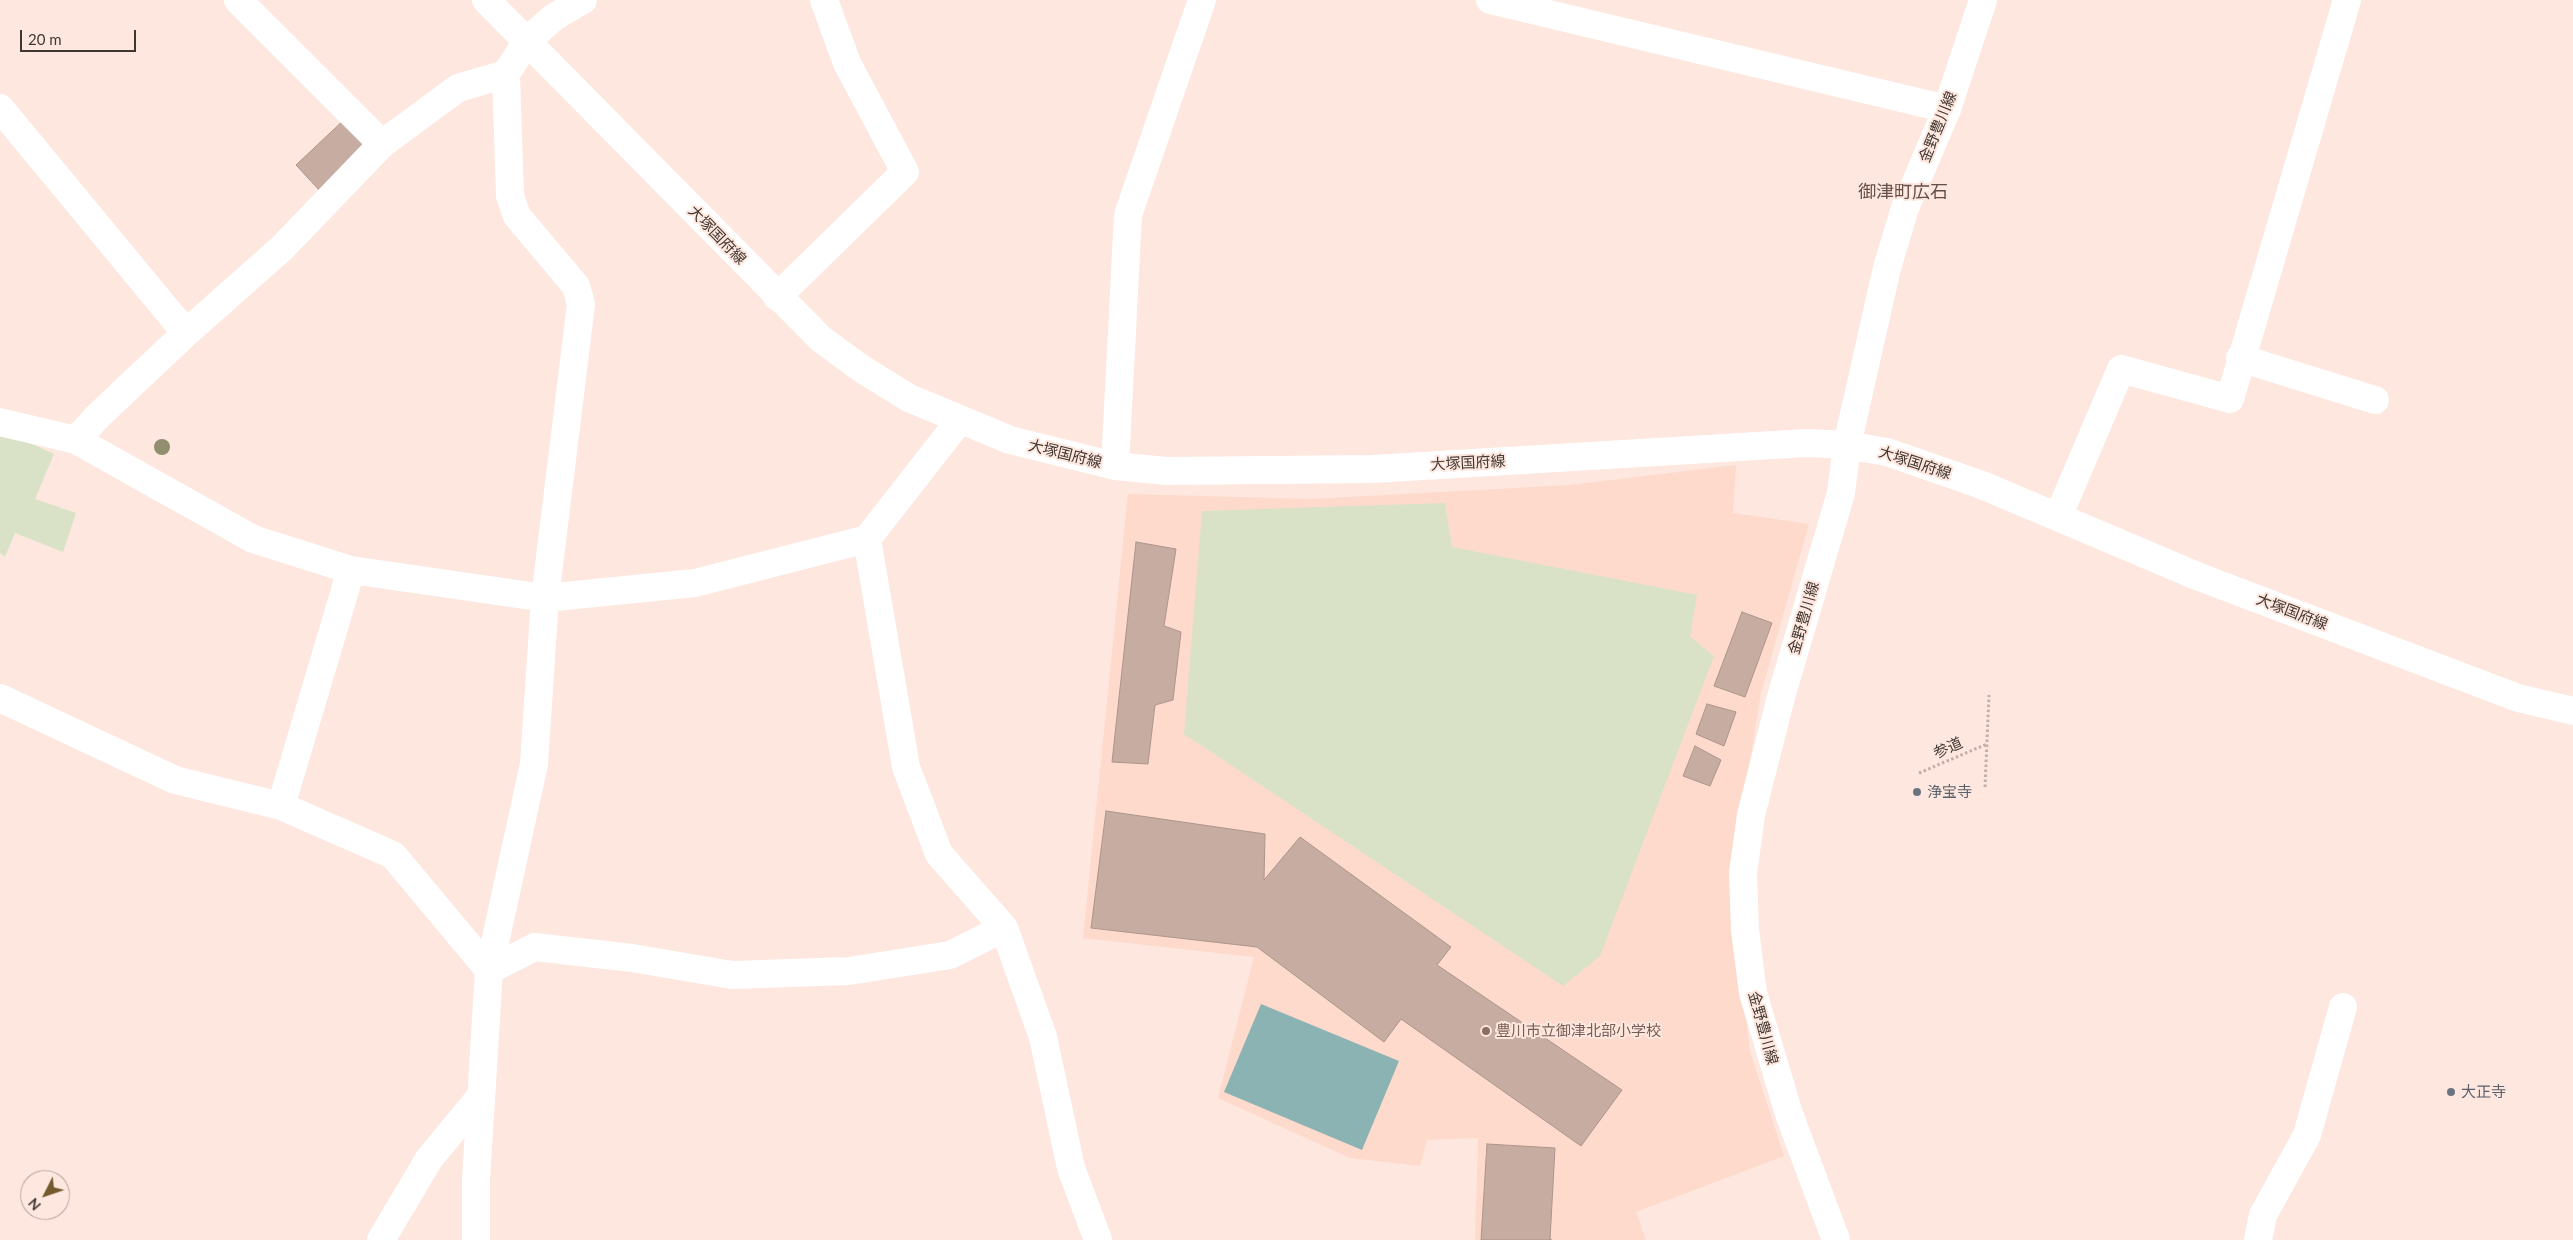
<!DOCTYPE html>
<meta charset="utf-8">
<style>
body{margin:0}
#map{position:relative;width:2573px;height:1240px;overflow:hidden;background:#fde7de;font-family:Lato,sans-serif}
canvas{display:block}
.north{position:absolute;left:20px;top:1170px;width:50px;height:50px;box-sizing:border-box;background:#fde7de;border:1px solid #b2a199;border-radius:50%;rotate:229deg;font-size:14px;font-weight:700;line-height:20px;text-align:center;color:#413732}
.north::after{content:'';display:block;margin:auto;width:18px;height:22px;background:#735a2b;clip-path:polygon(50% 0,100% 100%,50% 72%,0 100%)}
.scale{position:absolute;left:20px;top:30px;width:116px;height:22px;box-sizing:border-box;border:2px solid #413732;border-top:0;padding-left:6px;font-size:15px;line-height:18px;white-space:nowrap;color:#413732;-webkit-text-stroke:4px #fde7de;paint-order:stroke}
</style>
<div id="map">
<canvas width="2573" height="1240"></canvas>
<div class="north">N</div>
<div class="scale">20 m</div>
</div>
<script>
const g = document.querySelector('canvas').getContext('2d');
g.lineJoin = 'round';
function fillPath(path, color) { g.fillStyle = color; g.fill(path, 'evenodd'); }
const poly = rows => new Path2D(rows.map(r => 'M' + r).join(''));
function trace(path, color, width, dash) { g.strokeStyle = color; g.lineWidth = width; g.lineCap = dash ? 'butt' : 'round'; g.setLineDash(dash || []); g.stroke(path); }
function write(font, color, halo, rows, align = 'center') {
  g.font = font + ' Lato,"Noto Sans JP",sans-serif'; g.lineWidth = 4; g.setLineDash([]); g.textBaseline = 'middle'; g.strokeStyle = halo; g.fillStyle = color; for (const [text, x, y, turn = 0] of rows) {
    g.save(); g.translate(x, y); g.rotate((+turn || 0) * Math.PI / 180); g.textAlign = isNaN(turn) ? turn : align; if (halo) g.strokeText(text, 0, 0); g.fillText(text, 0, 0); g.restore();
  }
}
const built = poly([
 [1736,465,1733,513,1809,524,1761,693,1730,884,1750,1051,1784,1156,1636,1212,1646,1240,1475,1240,1478,1138,1427,1140,1420,1166,1350,1158,1218,1098,1254,957,1083,938,1128,494,1312,499,1570,485]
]);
const green = poly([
 [0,429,54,454,35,499,76,513,63,552,15,533,5,557,0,553],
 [1445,503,1452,547,1697,595,1690,637,1714,656,1600,956,1563,986,1184,734,1202,511]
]);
const water = poly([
 [1261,1004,1399,1061,1362,1150,1224,1092]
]);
const building = poly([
 [347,117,372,144,321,192,296,165,347,117],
 [1136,542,1176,549,1164,626,1181,632,1173,700,1155,705,1148,764,1112,762,1136,542],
 [1742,612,1772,623,1745,697,1714,686,1742,612],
 [1707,704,1736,712,1724,746,1696,734,1707,704],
 [1695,746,1721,760,1710,786,1683,776,1695,746],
 [1106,811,1265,834,1264,880,1300,837,1451,947,1437,965,1622,1090,1581,1146,1401,1019,1384,1042,1257,947,1091,928,1106,811],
 [1487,1144,1555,1148,1550,1240,1552,1240,1481,1240,1487,1144]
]);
const path = poly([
 [1919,773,1987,744],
 [1985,787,1989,695]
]);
const minor = poly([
 [238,0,382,144],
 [1490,0,1947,109],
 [0,108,186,333],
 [777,297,905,172,847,63,824,0],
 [2240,358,2375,400],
 [0,422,76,440,253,539,351,570,545,598,695,583,867,539,960,420],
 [76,440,97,417,186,333,282,248,382,144,458,88,506,74,527,41,554,17,583,0],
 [1115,466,1128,215,1202,0],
 [2058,517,2121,369,2230,399,2347,0],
 [867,539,906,767,939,854,1004,928,1043,1037,1071,1168,1098,1240],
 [0,698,175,780,281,806,393,855,489,970,535,947,632,958,732,975,849,971,950,955,1004,928],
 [281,806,351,570],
 [381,1240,429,1159,481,1096],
 [476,1240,476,1180,489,970,534,764,545,598,581,304,576,286,517,216,510,196,506,74],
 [2258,1240,2263,1215,2307,1135,2343,1007]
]);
const major = poly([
 [486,0,821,339,862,369,909,398,1010,440,1115,466,1166,471,1373,469,1807,443,1847,445,1887,452,1982,485,2197,576,2518,698,2573,711],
 [1836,1240,1789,1114,1753,993,1745,930,1743,873,1751,815,1781,697,1841,493,1847,445,1887,268,1905,208,1947,109,1983,0]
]);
const trees = [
 [162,447]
];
const markers = [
 [1917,792,5,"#6b7280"],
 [1486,1031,5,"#8d6e63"],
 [2451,1092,5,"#6b7280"]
];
const streetNames = [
 ["金野豊川線",1938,127,-68],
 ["大塚国府線",717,235,46],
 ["大塚国府線",1065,454,14],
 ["大塚国府線",1468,463,-3],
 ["大塚国府線",1915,463,18],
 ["大塚国府線",2292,612,21],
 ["金野豊川線",1804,618,-74],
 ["参道",1948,748,-24],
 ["金野豊川線",1763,1028,75]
];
const worshipNames = [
 ["浄宝寺",1927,792],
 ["大正寺",2461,1092]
];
const educationNames = [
 ["豊川市立御津北部小学校",1496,1031]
];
const quarterNames = [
 ["御津町広石",1903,192]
];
fillPath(built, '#fddacc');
fillPath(green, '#d9e2c7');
fillPath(water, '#8cb3b3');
fillPath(building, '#c7aca2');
trace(building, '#ae958b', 1);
trace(path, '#c2afa8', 3, [2.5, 2.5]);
trace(minor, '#fff', 28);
trace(major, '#fff', 28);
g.fillStyle = '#928e70';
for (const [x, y] of trees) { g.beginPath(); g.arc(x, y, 8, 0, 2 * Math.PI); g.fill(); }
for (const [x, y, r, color] of markers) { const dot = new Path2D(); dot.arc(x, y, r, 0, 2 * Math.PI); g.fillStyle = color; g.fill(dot); trace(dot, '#fde7de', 2); }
write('15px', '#413732', '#fde7de', streetNames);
write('15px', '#5b616d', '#fde7de', worshipNames, 'left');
write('15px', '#785e54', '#fde7de', educationNames, 'left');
write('18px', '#664f46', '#fde7de', quarterNames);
</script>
